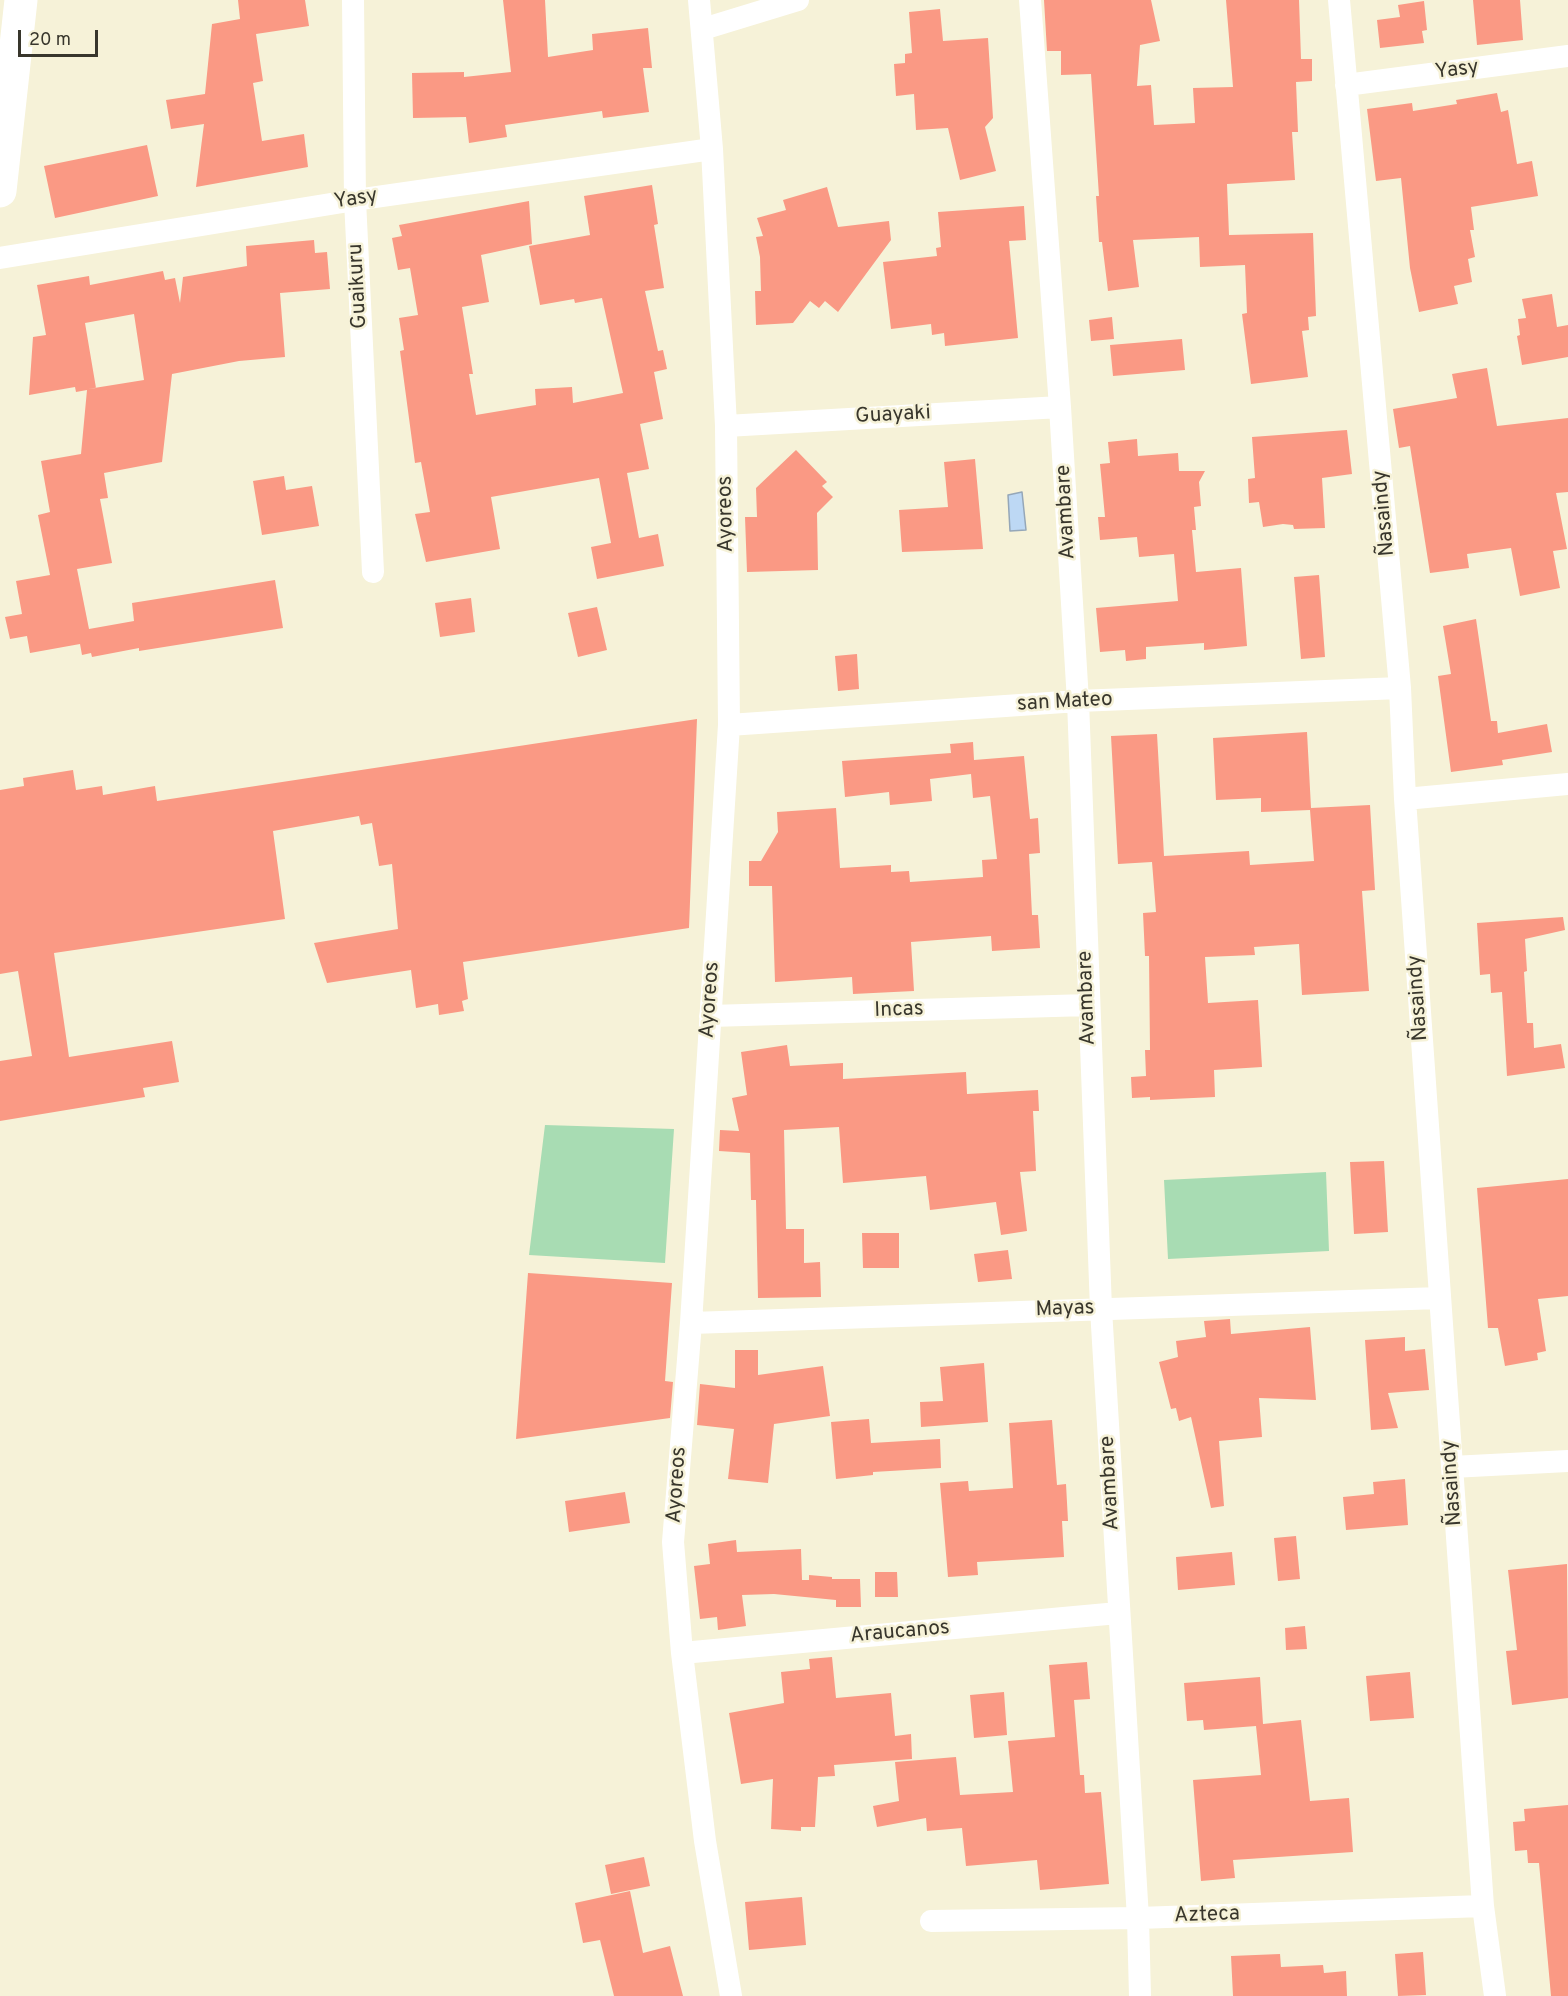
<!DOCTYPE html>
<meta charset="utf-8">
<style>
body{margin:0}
#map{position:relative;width:1568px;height:1996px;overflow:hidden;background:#f6f2d8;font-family:Overpass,sans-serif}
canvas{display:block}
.scale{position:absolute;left:18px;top:30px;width:80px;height:27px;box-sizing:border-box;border:3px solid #38362c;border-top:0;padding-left:8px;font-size:18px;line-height:21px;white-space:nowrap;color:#38362c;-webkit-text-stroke:4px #f6f2d8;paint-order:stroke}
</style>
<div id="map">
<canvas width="1568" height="1996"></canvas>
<div class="scale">20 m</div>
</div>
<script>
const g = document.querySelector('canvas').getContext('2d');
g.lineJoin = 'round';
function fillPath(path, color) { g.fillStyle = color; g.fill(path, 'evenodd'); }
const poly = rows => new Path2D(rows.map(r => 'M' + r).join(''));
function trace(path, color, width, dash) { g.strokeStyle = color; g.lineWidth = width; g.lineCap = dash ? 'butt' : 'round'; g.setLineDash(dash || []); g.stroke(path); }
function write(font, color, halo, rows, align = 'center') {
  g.font = font + ' Overpass,sans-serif'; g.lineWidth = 5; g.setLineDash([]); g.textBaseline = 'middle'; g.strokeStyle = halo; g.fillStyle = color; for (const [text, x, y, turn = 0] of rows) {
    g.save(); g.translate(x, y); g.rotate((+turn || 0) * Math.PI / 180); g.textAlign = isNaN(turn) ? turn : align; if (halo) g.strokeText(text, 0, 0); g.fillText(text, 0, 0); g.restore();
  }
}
const green = poly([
 [545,1125,674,1129,665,1263,529,1255],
 [1326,1172,1329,1251,1168,1259,1164,1180]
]);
const water = poly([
 [1022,492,1026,530,1010,531,1008,495,1022,492]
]);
const building = poly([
 [238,0,305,0,309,26,256,34,263,81,253,83,262,141,304,134,308,167,196,187,204,124,171,129,166,100,205,94,212,24,240,19],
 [503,0,545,0,548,57,593,50,592,34,648,28,652,68,643,68,649,112,603,118,602,111,505,125,507,137,469,143,466,117,413,118,412,73,464,72,464,77,511,72],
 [1044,0,1151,0,1160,41,1140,45,1137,86,1151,85,1154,125,1195,123,1193,88,1233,87,1226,0,1299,0,1301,59,1312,59,1312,81,1296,82,1298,132,1292,132,1295,180,1227,184,1229,235,1313,233,1316,316,1308,317,1309,330,1302,331,1308,377,1251,384,1242,314,1247,313,1245,265,1200,267,1199,237,1133,240,1139,287,1108,291,1102,242,1099,242,1096,196,1099,196,1091,74,1061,75,1061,51,1047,51],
 [1473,0,1520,0,1523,40,1477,45],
 [1424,1,1427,30,1422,31,1424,43,1380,48,1377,20,1400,17,1398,5],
 [940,9,943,41,988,38,993,118,985,127,996,171,960,180,948,128,916,130,914,94,896,96,894,64,905,63,905,54,912,53,909,12],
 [1497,93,1501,112,1508,110,1517,164,1532,161,1538,196,1471,207,1474,230,1470,230,1475,257,1468,259,1472,282,1454,286,1458,304,1419,312,1410,268,1401,178,1376,181,1367,109,1412,103,1413,111,1457,104,1456,100],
 [147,145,158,196,55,218,44,166],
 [652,185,658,224,654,225,664,288,645,291,658,351,663,350,667,369,654,372,663,419,640,424,649,469,627,473,639,538,658,534,664,566,597,579,591,547,611,543,599,478,491,497,500,549,426,562,415,514,430,512,421,462,415,463,400,351,404,350,399,318,418,315,410,268,398,270,392,238,402,236,399,225,529,201,532,244,481,255,489,302,462,307,473,374,469,374,476,415,536,405,535,389,572,387,573,403,623,393,602,298,575,303,574,299,540,305,529,246,590,235,584,196],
 [827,187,838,227,889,221,891,240,838,312,825,301,819,308,810,301,793,323,756,325,755,291,761,291,760,257,756,237,763,236,757,218,786,210,783,200],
 [1024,206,1026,240,1009,241,1018,338,945,346,944,333,932,335,931,324,891,329,883,262,937,256,936,248,941,247,938,212],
 [314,240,315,253,327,252,330,289,280,293,285,357,239,361,172,374,162,462,104,473,108,498,100,499,112,563,77,569,89,629,134,621,132,603,275,580,283,628,139,651,139,648,92,657,91,653,82,655,80,644,30,653,27,636,10,639,5,617,22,614,16,581,50,575,38,515,50,512,41,461,81,454,87,390,76,392,75,387,29,395,33,337,46,335,37,285,89,276,90,285,163,271,165,280,175,278,180,303,183,277,247,266,246,246],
 [134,314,144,380,88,389,96,388,85,323],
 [1552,294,1557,327,1568,325,1568,357,1522,365,1517,336,1520,335,1518,319,1526,318,1522,299],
 [1112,317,1114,339,1091,341,1089,320],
 [1182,339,1185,370,1113,376,1110,345],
 [1487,368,1497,426,1568,418,1568,492,1556,493,1567,549,1553,551,1560,588,1520,596,1511,548,1467,554,1469,568,1430,573,1410,446,1399,448,1393,409,1457,398,1452,374],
 [1347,430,1352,474,1322,478,1325,528,1294,529,1293,525,1283,524,1263,527,1259,502,1249,503,1248,479,1255,478,1252,437],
 [1137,439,1138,456,1178,453,1179,471,1205,471,1199,482,1201,506,1194,507,1196,530,1192,530,1196,572,1241,568,1247,646,1204,650,1204,643,1146,647,1146,659,1126,661,1125,650,1100,652,1096,608,1178,601,1174,554,1139,557,1137,537,1100,540,1098,517,1105,517,1100,464,1110,463,1108,442],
 [796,450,827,482,822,486,833,497,817,513,818,570,747,572,745,517,757,517,756,488],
 [975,459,983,549,902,552,899,510,948,507,944,462],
 [284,476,286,490,312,486,319,526,262,535,253,481],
 [1319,575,1325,657,1301,659,1294,577],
 [471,598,475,632,440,637,435,603],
 [597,607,607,650,578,657,568,613],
 [1476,619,1491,721,1497,721,1498,733,1547,724,1552,752,1502,760,1503,765,1451,772,1438,676,1451,674,1443,626],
 [857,654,859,689,838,691,835,656],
 [697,719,689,928,463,962,468,999,462,1001,464,1011,439,1015,438,1004,416,1008,411,970,327,983,314,943,398,929,392,864,379,866,372,823,361,825,359,816,273,831,285,919,54,953,69,1057,172,1041,179,1082,143,1088,145,1097,0,1121,0,1061,32,1056,18,971,0,974,0,790,24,786,23,778,73,770,76,790,102,786,103,795,155,786,157,801],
 [1307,732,1311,808,1370,805,1375,890,1362,891,1369,991,1302,995,1299,944,1254,947,1255,955,1205,957,1208,1003,1258,1000,1262,1067,1214,1070,1215,1097,1150,1100,1150,1097,1132,1098,1131,1077,1146,1076,1145,1050,1150,1050,1149,956,1145,956,1143,913,1156,912,1152,862,1118,864,1111,736,1157,734,1164,856,1249,851,1250,865,1314,861,1310,810,1261,812,1261,798,1216,800,1213,738],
 [973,742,974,760,1024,756,1030,819,1038,818,1040,853,1029,854,1032,915,1038,915,1040,948,992,951,991,936,911,942,914,991,853,994,852,977,775,982,772,886,749,886,749,861,761,861,778,832,777,812,836,808,840,868,891,865,891,872,909,871,910,882,983,877,982,860,997,859,990,796,973,798,971,774,930,779,932,801,890,805,889,792,845,797,842,761,951,753,950,744],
 [1563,917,1565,930,1525,939,1527,971,1524,972,1527,1023,1533,1023,1534,1048,1561,1044,1565,1068,1507,1076,1502,992,1491,993,1490,974,1480,975,1477,923],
 [787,1045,790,1066,843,1063,843,1079,966,1072,967,1094,1038,1090,1039,1111,1033,1111,1036,1171,1020,1172,1027,1231,1001,1235,996,1202,930,1210,926,1176,843,1183,839,1127,784,1130,786,1229,804,1229,804,1263,820,1262,821,1297,758,1298,756,1200,751,1200,750,1153,719,1151,720,1130,739,1131,732,1098,747,1095,741,1052],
 [1384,1161,1388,1232,1354,1234,1350,1162],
 [1568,1179,1568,1296,1538,1299,1546,1351,1537,1353,1538,1360,1505,1366,1498,1328,1488,1328,1477,1188],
 [862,1233,899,1233,899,1268,863,1268],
 [1008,1250,1012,1279,978,1282,974,1254],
 [528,1273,672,1283,665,1381,673,1382,670,1418,516,1439],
 [1230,1319,1231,1334,1310,1327,1316,1400,1259,1398,1262,1437,1219,1441,1224,1506,1211,1508,1191,1417,1179,1421,1176,1408,1171,1409,1159,1362,1178,1357,1176,1341,1206,1337,1204,1321],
 [1405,1337,1405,1351,1425,1349,1429,1390,1388,1393,1398,1428,1371,1430,1365,1340],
 [735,1350,758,1350,758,1375,823,1366,830,1416,774,1424,768,1483,728,1479,734,1429,697,1425,700,1384,735,1388],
 [984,1363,988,1422,921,1427,920,1402,943,1401,940,1367],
 [869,1419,871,1443,940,1439,941,1468,873,1472,873,1475,836,1479,831,1422],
 [1052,1420,1057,1485,1066,1484,1068,1521,1062,1521,1064,1557,977,1562,978,1575,948,1577,940,1483,968,1481,969,1491,1013,1488,1009,1423],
 [1405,1479,1408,1525,1346,1530,1343,1497,1374,1494,1373,1482],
 [625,1492,630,1523,569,1532,565,1501],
 [1296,1536,1300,1579,1278,1581,1274,1538],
 [736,1540,737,1552,801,1549,802,1580,809,1580,809,1575,832,1577,832,1579,860,1579,861,1607,836,1607,836,1600,774,1594,742,1595,746,1626,718,1630,717,1617,700,1619,694,1566,710,1564,708,1544],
 [1232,1552,1235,1585,1178,1590,1176,1557],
 [1567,1564,1568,1698,1512,1705,1506,1651,1517,1650,1508,1570],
 [875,1572,897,1572,898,1597,875,1597],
 [1305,1626,1307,1649,1286,1650,1285,1628],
 [832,1657,836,1698,891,1693,895,1736,911,1734,912,1759,834,1765,835,1776,818,1777,815,1827,801,1827,801,1831,771,1829,773,1779,741,1784,729,1713,784,1703,781,1672,810,1669,809,1659],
 [1087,1662,1090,1699,1074,1700,1080,1775,1084,1775,1085,1793,1101,1792,1109,1884,1040,1890,1037,1860,966,1866,962,1828,927,1831,926,1818,877,1827,873,1806,899,1801,895,1762,956,1757,960,1795,1013,1792,1008,1741,1055,1737,1049,1665],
 [1410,1672,1414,1718,1370,1721,1366,1676],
 [1260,1677,1263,1724,1301,1720,1310,1801,1349,1798,1353,1852,1233,1860,1235,1878,1201,1881,1193,1780,1261,1775,1256,1726,1204,1730,1203,1720,1187,1721,1184,1683],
 [1004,1692,1007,1735,974,1738,970,1695],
 [1568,1805,1568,1996,1551,1996,1539,1863,1528,1863,1527,1850,1515,1851,1513,1822,1525,1821,1524,1809],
 [644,1857,650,1886,611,1894,605,1865],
 [630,1891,643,1953,670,1946,683,1996,614,1996,600,1940,583,1943,575,1903],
 [802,1897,806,1945,749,1950,745,1902],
 [1423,1952,1426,1995,1398,1996,1395,1954],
 [1280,1954,1281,1967,1323,1965,1324,1973,1346,1971,1347,1996,1233,1996,1231,1956]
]);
const street = poly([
 [353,0,355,200,373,572],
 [699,0,712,149,726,426,729,725,691,1323,673,1542,682,1653,705,1841,731,1996],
 [1030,0,1060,407,1078,701,1101,1309,1138,1918,1140,1996],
 [1339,0,1400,688,1405,799,1483,1906,1495,1996],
 [703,29,798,0],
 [1346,85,1568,56],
 [0,258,355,200,712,149],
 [726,426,1060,407],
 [729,725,1078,701,1400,688],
 [1405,799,1568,784],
 [710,1016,1088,1005],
 [691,1323,1440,1298],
 [1452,1467,1568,1461],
 [682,1653,1118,1613],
 [931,1921,1138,1918,1483,1906]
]);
const primary = poly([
 [0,191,21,0]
]);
const streetNames = [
 ["Yasy",1457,71,-7],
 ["Yasy",356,200,-9],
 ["Guaikuru",359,286,-93],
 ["Guayaki",893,416,-3],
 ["Avambare",1067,512,-93],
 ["Ñasaindy",1385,513,-95],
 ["Ayoreos",727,514,-91],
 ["san Mateo",1065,703,-3],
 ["Avambare",1088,998,-92],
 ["Ñasaindy",1419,998,-94],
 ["Ayoreos",711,1000,-86],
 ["Incas",899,1011,-2],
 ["Mayas",1065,1310,-2],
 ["Avambare",1111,1483,-93],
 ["Ñasaindy",1453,1483,-94],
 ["Ayoreos",678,1485,-86],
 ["Araucanos",900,1633,-5],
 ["Azteca",1207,1916,-2]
];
fillPath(green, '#a8dcb3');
fillPath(water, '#bdd8f4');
trace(water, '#95a7b8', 1.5);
fillPath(building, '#fa9984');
trace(street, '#fff', 22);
trace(primary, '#fff', 33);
write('21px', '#38362c', '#f6f2d8', streetNames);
</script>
